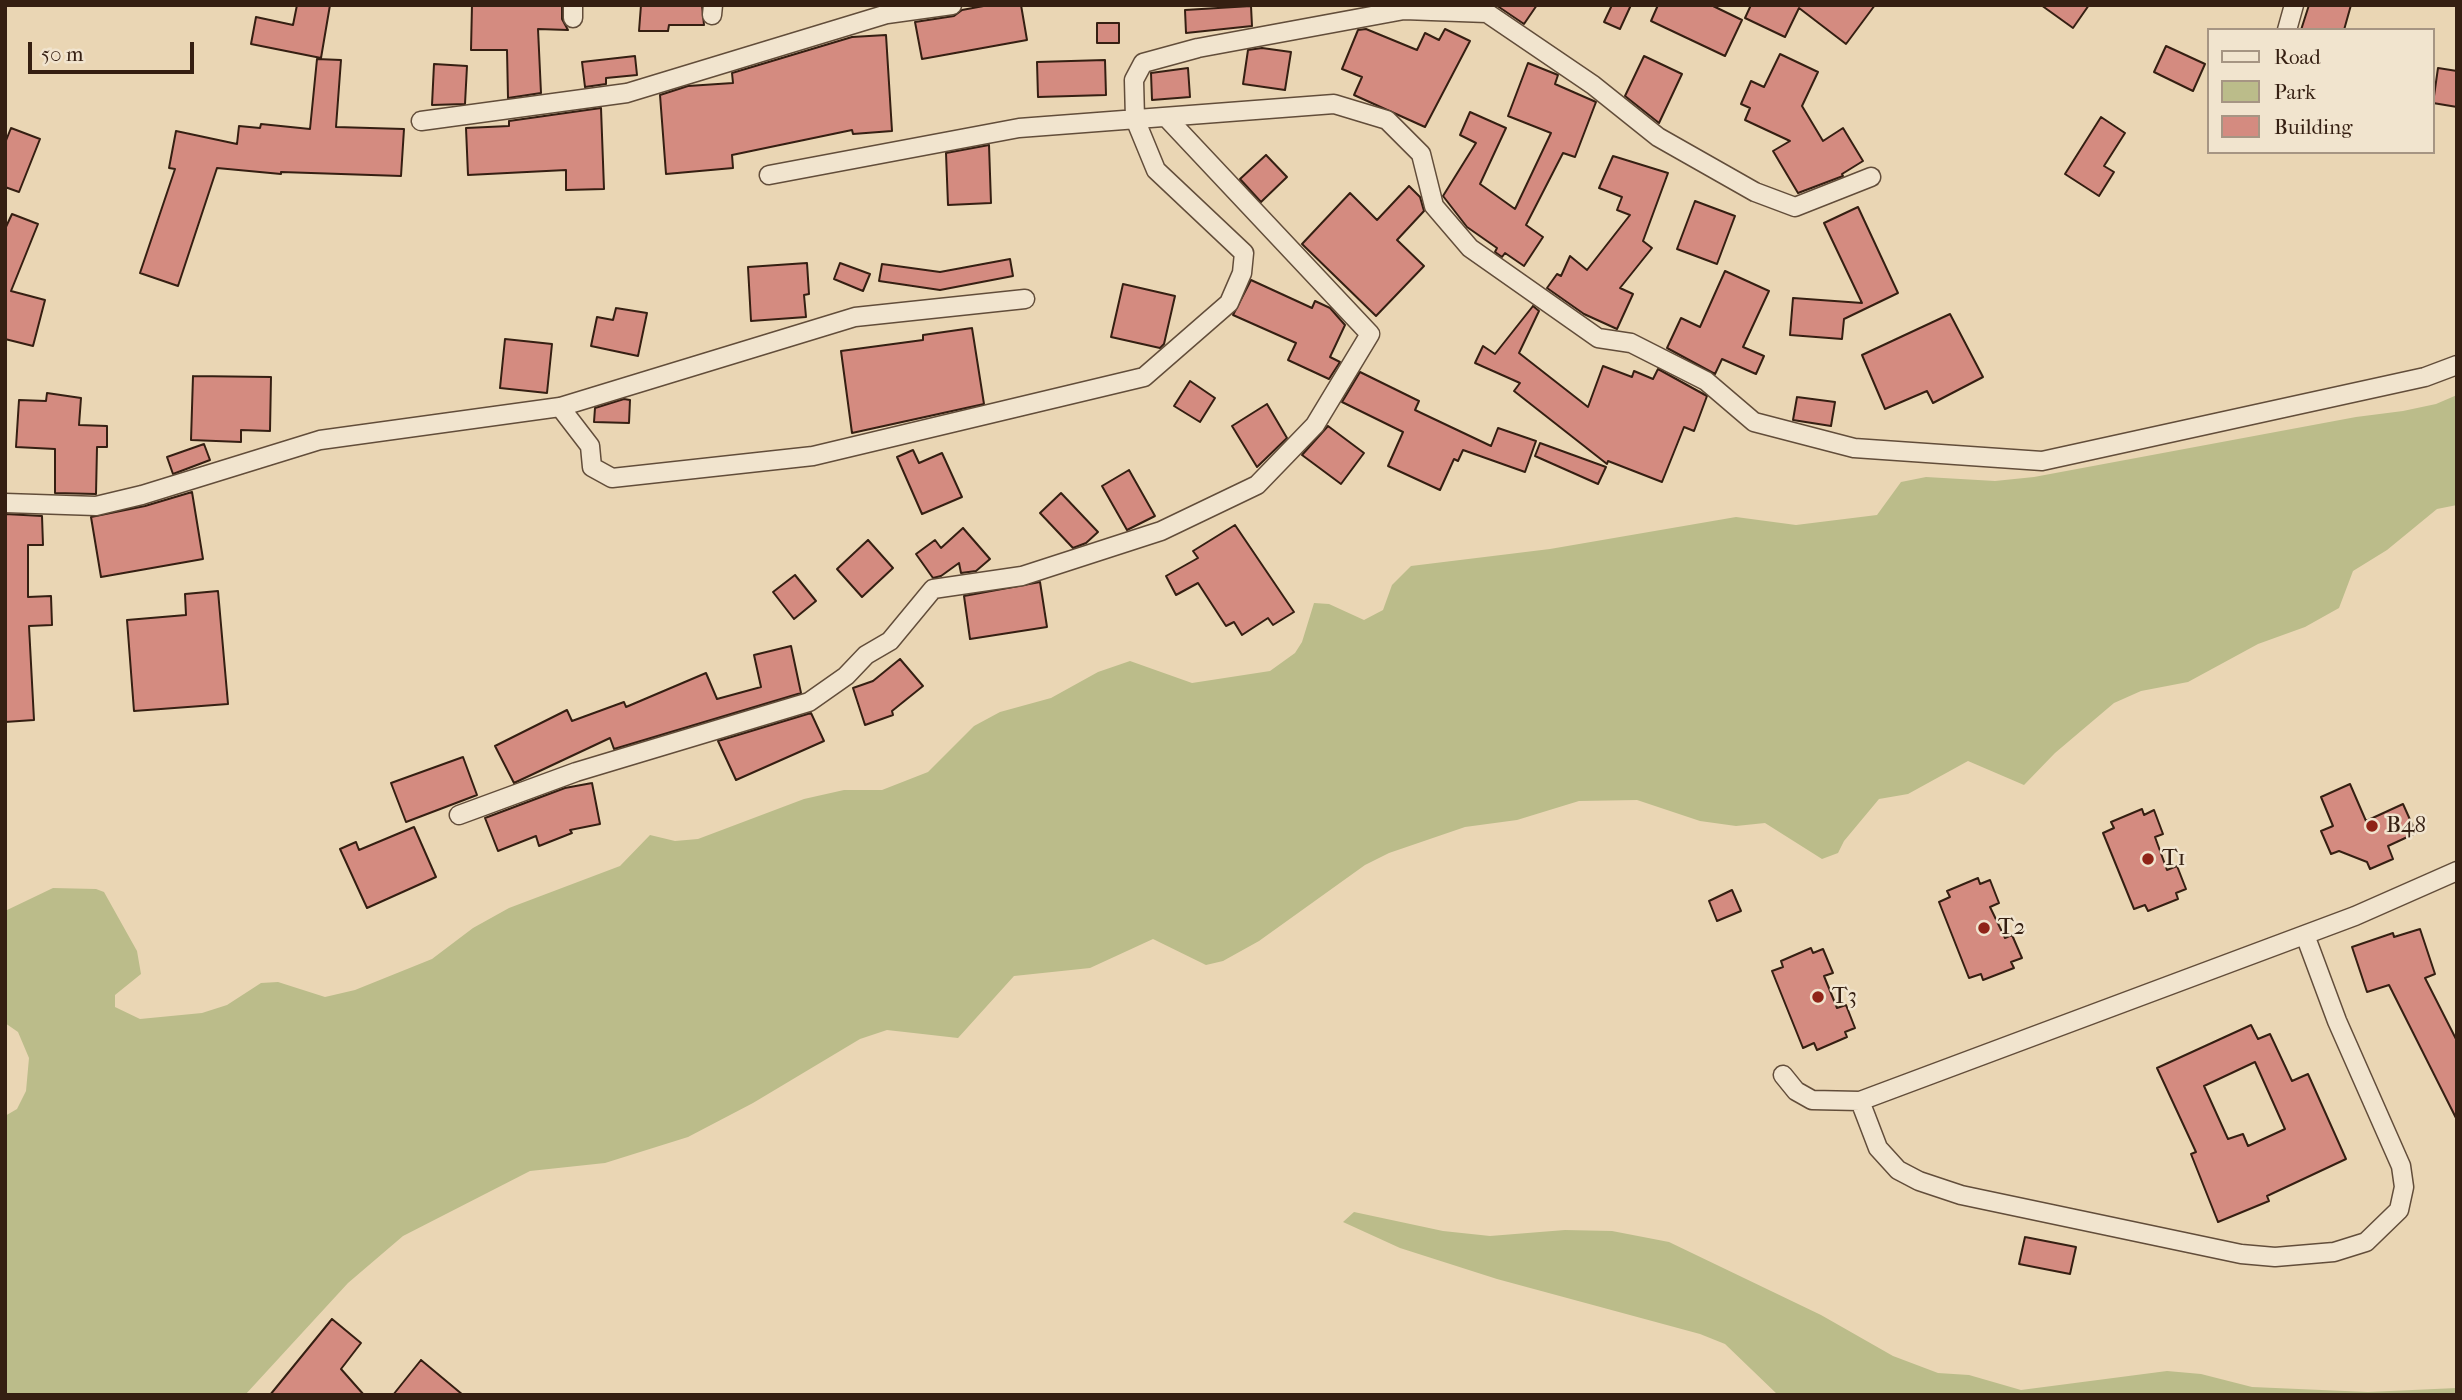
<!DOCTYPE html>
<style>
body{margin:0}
#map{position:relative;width:2462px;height:1400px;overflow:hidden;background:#ead6b4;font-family:"IM FELL French Canon",serif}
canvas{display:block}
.frame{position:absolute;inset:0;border:7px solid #351f12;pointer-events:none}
.legend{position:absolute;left:2207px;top:28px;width:228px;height:126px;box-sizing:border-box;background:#f1e4ce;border:2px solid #a69583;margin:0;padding:9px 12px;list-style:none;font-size:21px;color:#351f12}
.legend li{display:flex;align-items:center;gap:14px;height:35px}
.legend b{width:35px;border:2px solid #a69583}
.scale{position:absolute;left:28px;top:42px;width:166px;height:32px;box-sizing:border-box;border:4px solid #351f12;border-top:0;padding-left:9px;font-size:21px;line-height:24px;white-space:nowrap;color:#351f12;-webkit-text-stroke:5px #f1e4ce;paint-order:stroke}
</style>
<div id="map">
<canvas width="2462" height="1400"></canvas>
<div class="frame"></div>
<ul class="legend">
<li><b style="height:9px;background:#f1e4ce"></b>Road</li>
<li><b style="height:19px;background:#bbbc8a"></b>Park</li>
<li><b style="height:19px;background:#d48b80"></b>Building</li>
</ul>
<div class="scale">50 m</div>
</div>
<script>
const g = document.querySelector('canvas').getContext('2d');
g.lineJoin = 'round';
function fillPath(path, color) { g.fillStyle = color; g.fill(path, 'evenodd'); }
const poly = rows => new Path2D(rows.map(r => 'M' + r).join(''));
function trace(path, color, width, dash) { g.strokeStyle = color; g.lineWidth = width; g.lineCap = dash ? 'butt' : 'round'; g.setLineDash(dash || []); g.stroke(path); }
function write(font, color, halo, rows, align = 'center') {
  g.font = font + ' "IM FELL French Canon",serif'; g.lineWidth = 5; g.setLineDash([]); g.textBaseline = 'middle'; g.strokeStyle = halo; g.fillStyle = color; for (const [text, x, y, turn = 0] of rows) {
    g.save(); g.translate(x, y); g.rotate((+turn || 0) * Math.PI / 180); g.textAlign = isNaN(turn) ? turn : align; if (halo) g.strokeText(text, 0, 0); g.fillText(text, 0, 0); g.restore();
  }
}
const green = poly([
 [2457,395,2457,505,2437,509,2387,550,2353,571,2339,608,2305,627,2258,644,2188,682,2141,691,2114,703,2055,753,2024,785,1968,761,1908,794,1879,799,1844,841,1838,853,1822,859,1765,823,1736,826,1700,821,1637,800,1579,801,1517,820,1465,827,1389,853,1365,865,1259,941,1223,961,1206,965,1153,939,1090,968,1014,976,958,1038,887,1030,860,1039,753,1103,688,1137,605,1163,530,1171,403,1236,348,1283,245,1395,5,1395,5,1116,17,1109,26,1091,29,1058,18,1032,5,1023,5,911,53,888,96,889,104,892,137,951,141,974,115,995,115,1007,140,1019,202,1013,227,1005,261,983,278,982,325,997,355,990,432,959,473,928,509,908,620,866,650,835,675,841,698,839,804,799,844,790,882,790,928,772,974,726,1000,712,1051,698,1098,672,1130,661,1192,683,1270,671,1295,653,1302,642,1314,603,1329,604,1364,620,1383,610,1392,585,1411,566,1550,549,1736,517,1796,525,1877,515,1901,482,1926,477,1995,481,2034,477,2356,417,2403,411,2436,404],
 [1354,1212,1443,1231,1490,1236,1565,1230,1612,1231,1669,1242,1821,1315,1893,1356,1938,1373,1969,1375,2021,1390,2167,1371,2201,1374,2252,1387,2368,1392,2457,1388,2457,1395,1778,1395,1725,1344,1700,1334,1497,1279,1400,1248,1343,1222]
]);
const building = poly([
 [297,5,330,5,321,58,251,44,256,17,293,25,297,5],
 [472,5,562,5,562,19,568,30,538,29,541,93,508,98,507,50,471,50,472,5],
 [641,5,702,5,704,25,669,25,668,31,639,31,641,5],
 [989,5,1021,5,1027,40,922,59,915,22,954,16,962,10,989,5],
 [1496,5,1537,5,1524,24,1496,5],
 [1612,5,1631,5,1620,29,1604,22,1612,5],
 [1658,5,1711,5,1742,20,1725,56,1651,21,1658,5],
 [1751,5,1875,5,1846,44,1799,8,1785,37,1745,18,1751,5],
 [2041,5,2089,5,2073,28,2041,5],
 [2309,5,2351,5,2344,30,2301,30,2309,5],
 [1251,6,1252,26,1186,33,1185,10,1251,6],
 [1097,23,1119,23,1119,43,1097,43,1097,23],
 [1366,29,1417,50,1425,33,1439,40,1445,29,1470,41,1425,127,1354,95,1362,77,1342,69,1358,30,1366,29],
 [886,35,892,131,853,134,852,130,732,155,733,168,666,174,660,95,688,86,733,83,732,73,852,37,886,35],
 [2166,46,2205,64,2193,91,2154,72,2166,46],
 [1262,48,1291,52,1285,90,1243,84,1248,50,1262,48],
 [1780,54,1818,72,1802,106,1823,141,1843,128,1863,161,1842,174,1843,176,1798,193,1773,151,1790,141,1745,120,1750,108,1741,104,1751,81,1764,87,1780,54],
 [635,56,637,75,606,78,606,84,585,87,582,62,635,56],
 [1644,56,1682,74,1659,123,1625,96,1644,56],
 [317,59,341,60,336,127,404,129,401,176,281,172,281,174,217,168,178,286,140,273,175,169,169,168,176,131,237,144,239,126,260,128,261,124,310,129,317,59],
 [1105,60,1106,95,1038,97,1037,62,1105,60],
 [1528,63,1558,75,1555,84,1596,102,1575,157,1563,153,1526,225,1543,237,1524,266,1505,253,1502,257,1495,252,1497,248,1467,227,1443,196,1476,143,1460,135,1470,112,1506,128,1480,184,1515,209,1551,133,1508,116,1528,63],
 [434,64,467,66,465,104,432,105,434,64],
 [1188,68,1190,97,1152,100,1151,73,1188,68],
 [2438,68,2457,71,2457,107,2433,103,2438,68],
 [601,108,604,189,566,190,566,170,468,175,466,128,509,126,509,121,601,108],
 [2101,117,2125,133,2104,166,2114,172,2099,196,2065,174,2101,117],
 [11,128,40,139,19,192,5,187,5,143,11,128],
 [989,145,991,203,948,205,946,153,989,145],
 [1266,155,1287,177,1261,202,1240,179,1266,155],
 [1613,156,1668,173,1643,241,1652,248,1620,288,1633,294,1617,329,1584,314,1547,288,1557,274,1561,276,1570,256,1587,270,1630,215,1617,210,1622,197,1599,188,1613,156],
 [1409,186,1420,197,1424,211,1397,240,1424,266,1376,316,1302,244,1350,193,1377,220,1409,186],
 [1695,201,1735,216,1717,264,1677,249,1695,201],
 [1858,207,1898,293,1844,319,1842,339,1790,335,1793,298,1862,303,1824,223,1858,207],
 [12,214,38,224,11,291,45,300,33,346,5,339,5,229,12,214],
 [1010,259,1013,276,940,290,879,281,882,264,940,272,1010,259],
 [807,263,809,294,804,295,806,317,751,321,748,267,807,263],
 [840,263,870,274,863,291,834,279,840,263],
 [1725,271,1769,291,1743,347,1764,356,1756,374,1722,359,1715,374,1667,348,1681,318,1700,327,1725,271],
 [1251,280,1312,308,1315,301,1330,308,1345,325,1330,357,1340,362,1329,379,1288,360,1296,343,1233,315,1251,280],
 [1123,284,1175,296,1164,344,1160,348,1111,337,1123,284],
 [1533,306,1539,311,1519,353,1588,407,1603,366,1632,377,1634,371,1653,379,1658,369,1707,396,1694,431,1684,427,1662,482,1608,461,1607,464,1514,391,1520,383,1475,363,1483,346,1495,354,1533,306],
 [616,308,647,313,638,356,591,346,597,317,613,320,616,308],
 [1950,314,1983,377,1933,403,1927,391,1885,409,1862,355,1950,314],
 [972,328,984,404,852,433,841,351,923,340,923,335,972,328],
 [505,339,552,344,547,393,500,388,505,339],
 [1360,372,1419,401,1415,410,1491,446,1498,428,1536,441,1525,472,1463,450,1458,461,1454,459,1440,490,1388,466,1403,432,1342,402,1360,372],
 [193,376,271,377,270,431,241,430,241,442,191,440,193,376],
 [1190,381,1215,398,1200,422,1174,406,1190,381],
 [47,393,81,398,79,425,107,426,107,447,97,447,96,494,55,493,55,449,16,447,19,400,46,401,47,393],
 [1797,397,1835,402,1831,426,1793,420,1797,397],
 [624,399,630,400,629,423,594,422,595,408,624,399],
 [1267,404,1287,438,1257,467,1232,426,1267,404],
 [1328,426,1364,453,1341,484,1302,455,1328,426],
 [1540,443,1606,467,1598,484,1535,456,1540,443],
 [204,444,210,460,173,474,167,457,204,444],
 [913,450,919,463,942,453,962,497,922,514,897,457,913,450],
 [1129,470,1155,516,1127,530,1102,486,1129,470],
 [192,492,203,559,101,577,91,517,145,506,192,492],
 [1061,493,1098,532,1086,543,1073,548,1040,513,1061,493],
 [5,514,42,516,43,545,28,545,28,597,51,596,52,625,29,626,34,720,5,722,5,514],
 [1235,525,1294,612,1273,625,1268,618,1242,635,1234,622,1226,626,1198,583,1176,595,1166,576,1198,558,1193,551,1235,525],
 [963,528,990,559,976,571,961,573,959,563,941,576,933,578,916,554,935,540,941,548,963,528],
 [868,540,893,568,862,597,837,569,868,540],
 [795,575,816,601,794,619,773,592,795,575],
 [1040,582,1047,627,970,639,964,596,1040,582],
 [218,591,228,704,134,711,127,620,186,615,185,594,218,591],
 [791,646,801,693,614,749,610,738,514,783,495,746,567,710,572,721,624,702,626,707,706,673,717,699,761,687,754,655,791,646],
 [900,659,923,686,892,711,893,715,865,725,853,688,873,681,900,659],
 [811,713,824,741,736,780,718,741,811,713],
 [463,757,477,795,406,822,391,783,463,757],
 [592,783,600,824,570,830,572,833,539,846,536,836,498,851,485,818,565,788,592,783],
 [2350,784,2366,821,2403,804,2416,833,2388,846,2393,859,2370,869,2367,862,2339,851,2331,854,2321,831,2333,826,2321,797,2350,784],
 [2142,809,2144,815,2154,810,2163,834,2155,837,2167,870,2177,866,2186,889,2176,893,2178,899,2148,911,2145,905,2134,909,2103,833,2114,828,2111,822,2142,809],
 [414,827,436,877,367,908,340,849,356,842,359,850,414,827],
 [1978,878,1980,884,1990,880,1999,903,1990,907,2005,938,2012,935,2022,958,2011,962,2014,968,1983,980,1981,974,1969,978,1939,902,1950,897,1947,891,1978,878],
 [1732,890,1741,911,1717,921,1709,901,1732,890],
 [2420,929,2435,974,2425,978,2457,1041,2457,1120,2389,985,2367,992,2352,947,2393,933,2394,937,2420,929],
 [1811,948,1813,953,1823,949,1833,973,1824,976,1837,1008,1846,1005,1855,1028,1845,1032,1847,1037,1817,1050,1814,1043,1803,1048,1772,971,1783,967,1781,961,1811,948],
 [2251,1025,2258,1039,2270,1034,2292,1081,2308,1074,2346,1159,2267,1196,2269,1201,2218,1222,2191,1154,2196,1152,2157,1068,2251,1025],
 [2255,1062,2285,1129,2248,1146,2243,1134,2228,1139,2204,1086,2255,1062],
 [2025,1237,2076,1247,2070,1274,2019,1264,2025,1237],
 [332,1319,361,1343,341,1369,364,1395,270,1395,332,1319],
 [421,1360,463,1395,393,1395,421,1360]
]);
const minor = poly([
 [712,15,713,5],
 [573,18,573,5],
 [2287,30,2294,5],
 [421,121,627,93,887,14,952,5],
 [769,175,1019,128,1334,104,1387,120,1421,154,1434,206,1470,248,1598,338,1631,343,1706,381,1754,422,1854,448,2042,461,2425,377,2457,365],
 [560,407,590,446,592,467,612,478,813,456,1144,377,1229,303,1242,273,1244,253,1156,170,1135,119,1134,80,1143,63,1198,48,1404,10,1487,13,1593,85,1658,137,1755,192,1795,207,1871,177],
 [5,503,96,506,142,495,320,440,560,407,855,317,1025,299],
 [459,815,576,772,809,702,846,676,866,655,890,641,933,589,1022,576,1161,531,1257,485,1315,425,1370,334,1166,117],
 [1783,1075,1796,1091,1812,1100,1860,1101,2355,916,2457,871],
 [1860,1101,1878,1148,1898,1170,1919,1181,1961,1195,2241,1254,2275,1257,2334,1252,2366,1242,2399,1210,2404,1187,2401,1166,2337,1021,2305,935]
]);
const markers = [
 [2372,826,7,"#8f2418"],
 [2148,859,7,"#8f2418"],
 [1984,928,7,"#8f2418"],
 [1818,997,7,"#8f2418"]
];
const poiNames = [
 ["B48",2386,826],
 ["T1",2162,859],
 ["T2",1998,928],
 ["T3",1832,997]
];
fillPath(green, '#bbbc8a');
fillPath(building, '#d48b80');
trace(building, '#351f12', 2);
trace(minor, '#624d3a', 21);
trace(minor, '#f1e4ce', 18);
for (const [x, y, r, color] of markers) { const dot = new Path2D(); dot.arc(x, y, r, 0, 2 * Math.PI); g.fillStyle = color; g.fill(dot); trace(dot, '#f1e4ce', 2.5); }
write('23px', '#351f12', '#f1e4ce', poiNames, 'left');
</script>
